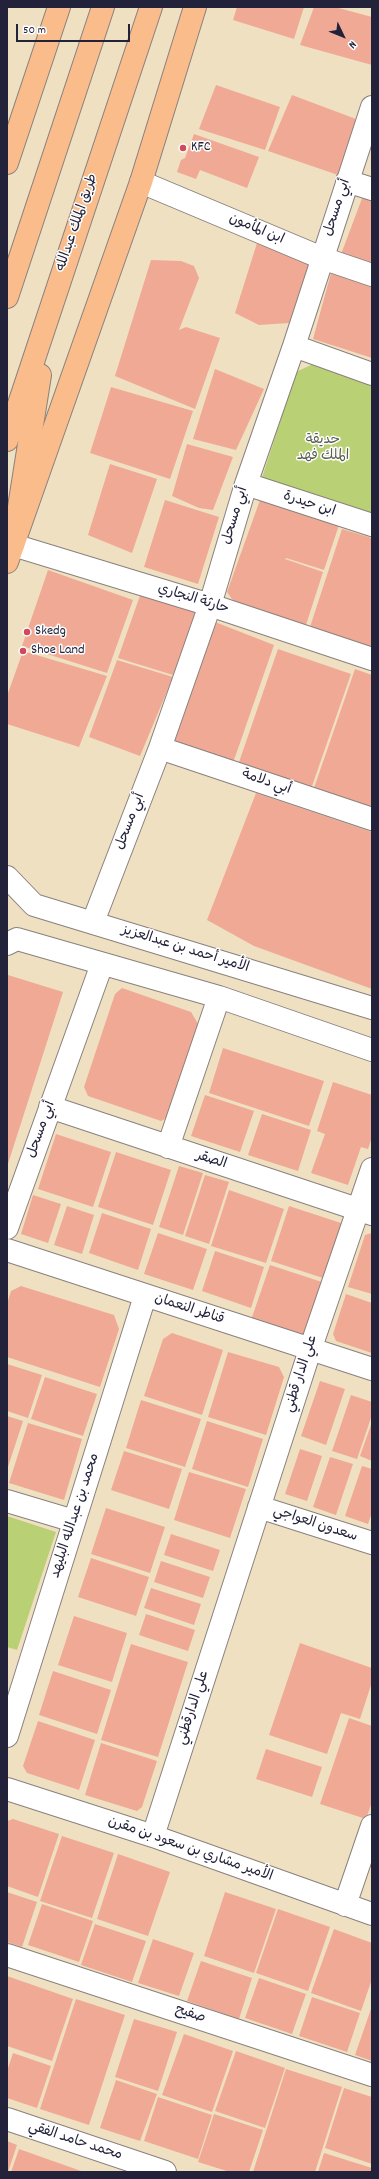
<!DOCTYPE html>
<meta charset="utf-8">
<style>
body{margin:0}
#map{position:relative;width:379px;height:2179px;overflow:hidden;background:#f0e0c2;font-family:Dekko,sans-serif}
canvas{display:block}
.frame{position:absolute;inset:0;border:8px solid #22223b;pointer-events:none}
.north{position:absolute;left:323px;top:16px;width:40px;height:40px;-webkit-text-stroke:3px #fff;paint-order:stroke;rotate:133deg;font-size:11px;font-weight:700;line-height:16px;text-align:center;color:#22223b}
.north::after{content:'';display:block;margin:auto;width:14px;height:18px;background:#22223b;clip-path:polygon(50% 0,100% 100%,50% 72%,0 100%)}
.scale{position:absolute;left:16px;top:24px;width:114px;height:18px;box-sizing:border-box;border:2px solid #22223b;border-top:0;padding-left:5px;font-size:12px;line-height:14px;white-space:nowrap;color:#22223b;-webkit-text-stroke:3px #fff;paint-order:stroke}
</style>
<div id="map">
<canvas width="379" height="2179"></canvas>
<div class="frame"></div>
<div class="north">N</div>
<div class="scale">50 m</div>
</div>
<script>
const g = document.querySelector('canvas').getContext('2d');
g.lineJoin = 'round';
function fillPath(path, color) { g.fillStyle = color; g.fill(path, 'evenodd'); }
const poly = rows => new Path2D(rows.map(r => 'M' + r).join(''));
function trace(path, color, width, dash) { g.strokeStyle = color; g.lineWidth = width; g.lineCap = dash ? 'butt' : 'round'; g.setLineDash(dash || []); g.stroke(path); }
function write(font, color, halo, rows, align = 'center') {
  g.font = font + ' Dekko,"Playpen Sans Arabic",sans-serif'; g.lineWidth = 3; g.setLineDash([]); g.textBaseline = 'middle'; g.strokeStyle = halo; g.fillStyle = color; for (const [text, x, y, turn = 0] of rows) {
    g.save(); g.translate(x, y); g.rotate((+turn || 0) * Math.PI / 180); g.textAlign = isNaN(turn) ? turn : align; if (halo) g.strokeText(text, 0, 0); g.fillText(text, 0, 0); g.restore();
  }
}
const green = poly([
 [313,364,372,386,372,518,260,484,296,372],
 [7,1516,56,1532,17,1650,7,1647]
]);
const building = poly([
 [237,7,304,7,294,39,233,20],
 [314,7,335,7,372,17,372,65,300,45],
 [216,85,280,107,265,150,199,129],
 [292,95,356,119,338,175,268,151],
 [194,134,259,157,247,188,200,170,196,179,177,172,181,160,185,158],
 [364,193,372,196,372,268,340,257],
 [257,243,309,263,289,323,259,325,235,313],
 [151,260,181,261,194,266,199,278,179,330,186,327,220,338,195,409,115,376],
 [331,273,372,286,372,358,313,339],
 [215,369,264,389,236,450,193,439],
 [111,387,193,411,170,479,90,453],
 [187,444,233,457,213,510,199,508,172,496],
 [110,464,157,479,132,553,88,535],
 [165,500,219,517,198,584,144,567],
 [260,500,339,525,324,570,286,558,285,559,323,572,306,625,234,602,227,592],
 [342,529,372,538,372,647,310,627],
 [48,570,133,600,107,673,22,646],
 [142,590,199,608,173,675,118,658],
 [215,622,274,645,233,763,174,744,210,629],
 [278,649,351,674,311,789,238,765],
 [23,651,107,676,79,747,7,724,7,696],
 [117,660,173,677,140,756,89,737],
 [355,669,372,675,372,808,314,788],
 [256,793,372,832,372,989,254,946,207,920],
 [8,975,63,992,7,1167,7,976],
 [122,988,191,1012,200,1027,169,1117,161,1121,88,1096,84,1087,115,994],
 [223,1048,324,1081,309,1126,209,1093],
 [333,1082,372,1095,372,1137,368,1149,361,1147,348,1185,311,1173,325,1134,317,1131],
 [205,1095,254,1111,240,1152,191,1136],
 [262,1114,311,1130,298,1171,248,1155],
 [56,1134,111,1152,93,1207,38,1189],
 [116,1152,171,1170,153,1225,98,1207],
 [179,1166,203,1173,183,1235,159,1227],
 [205,1175,229,1182,209,1244,185,1236],
 [229,1190,284,1209,266,1263,211,1246],
 [33,1195,61,1204,48,1243,21,1234],
 [67,1206,94,1215,82,1254,54,1245],
 [289,1206,344,1224,326,1279,271,1261],
 [102,1213,151,1229,138,1270,89,1253],
 [158,1233,207,1249,193,1290,144,1274],
 [372,1233,372,1294,348,1287,365,1235],
 [215,1251,264,1267,251,1308,202,1291],
 [270,1265,325,1283,306,1338,251,1320],
 [21,1286,114,1315,119,1329,100,1387,7,1357,7,1304,11,1291],
 [346,1294,372,1303,372,1353,336,1341,333,1334],
 [172,1333,223,1350,202,1415,144,1396,163,1339],
 [228,1352,279,1367,284,1377,266,1435,208,1417],
 [7,1364,42,1375,28,1418,7,1411],
 [45,1377,97,1394,83,1436,31,1419],
 [320,1381,345,1389,326,1445,301,1436],
 [351,1395,372,1402,372,1415,357,1459,332,1451],
 [141,1400,201,1419,185,1467,126,1448],
 [7,1416,23,1421,7,1470],
 [207,1421,263,1439,248,1487,192,1469],
 [372,1422,372,1461,360,1456],
 [28,1423,82,1439,64,1500,9,1483],
 [300,1449,322,1456,307,1501,285,1494],
 [124,1451,182,1469,169,1509,111,1490],
 [330,1457,353,1464,336,1515,313,1507],
 [362,1466,372,1469,372,1512,368,1524,345,1516],
 [189,1472,246,1489,230,1538,174,1520],
 [106,1508,165,1527,150,1573,91,1554],
 [171,1534,220,1550,213,1571,164,1555],
 [91,1558,149,1577,136,1616,78,1597],
 [161,1561,210,1577,203,1598,154,1582],
 [151,1588,201,1604,194,1625,144,1608],
 [146,1614,195,1630,188,1651,139,1635],
 [74,1616,127,1633,112,1682,58,1665],
 [300,1643,372,1668,372,1682,360,1719,341,1713,327,1754,269,1735],
 [131,1644,188,1662,158,1757,101,1740],
 [53,1671,111,1690,97,1734,39,1715],
 [349,1718,372,1726,372,1802,366,1819,320,1804],
 [38,1721,95,1740,79,1790,27,1773,23,1766],
 [101,1743,157,1761,142,1807,137,1811,85,1795],
 [266,1749,322,1767,312,1797,256,1779],
 [13,1819,59,1834,38,1897,7,1886,7,1821],
 [62,1836,114,1853,92,1918,40,1901],
 [118,1854,170,1872,148,1936,97,1919],
 [7,1892,37,1902,22,1947,7,1942],
 [225,1892,276,1909,254,1973,204,1956],
 [42,1904,93,1921,79,1962,28,1945],
 [278,1909,330,1927,308,1991,256,1973],
 [95,1924,146,1941,132,1982,81,1965],
 [334,1929,372,1943,372,1979,361,2011,311,1993],
 [153,1939,194,1953,179,1996,138,1983],
 [201,1961,252,1978,239,2019,187,2001],
 [7,1976,73,1999,52,2061,7,2046],
 [259,1978,306,1994,292,2034,245,2018],
 [312,1997,360,2013,347,2052,299,2036],
 [76,1999,125,2015,89,2125,40,2109],
 [372,2006,372,2061,355,2055],
 [134,2019,177,2032,158,2091,115,2077],
 [184,2034,233,2051,212,2112,162,2095],
 [236,2051,285,2068,265,2128,215,2111],
 [13,2053,51,2066,37,2108,7,2098,7,2071],
 [286,2069,342,2087,315,2172,253,2172],
 [116,2080,157,2094,140,2141,100,2128],
 [344,2088,372,2097,372,2164,325,2148],
 [158,2097,212,2115,198,2159,144,2141],
 [214,2114,263,2130,249,2172,230,2172,198,2162],
 [7,2141,17,2145,8,2172,7,2172],
 [19,2149,84,2172,11,2172],
 [324,2153,372,2168,372,2172,318,2172]
]);
const minor = poly([
 [347,181,372,189],
 [141,182,322,258,372,275],
 [294,346,372,374],
 [246,484,372,525],
 [13,545,210,605,372,659],
 [160,748,372,819],
 [7,877,34,905,372,1008],
 [93,922,160,748,210,605,246,484,294,346,372,107],
 [7,944,17,939,219,997,372,1050],
 [50,1107,372,1214],
 [168,1147,219,997],
 [7,1228,102,964],
 [7,1250,372,1369],
 [7,1501,74,1521],
 [259,1507,372,1543],
 [7,1736,145,1296],
 [7,1789,153,1836,372,1914],
 [153,1836,310,1350,372,1169],
 [345,1905,372,1826],
 [7,1955,372,2075],
 [7,2119,165,2172]
]);
const major = poly([
 [7,163,59,7],
 [7,562,141,182,195,7]
]);
const highway = poly([
 [7,297,103,7],
 [7,440,151,7],
 [13,545,40,375]
]);
const markers = [
 [183,148,4,"#d1495b"],
 [27,632,4,"#d1495b"],
 [23,651,4,"#d1495b"]
];
const poiNames = [
 ["KFC",191,148],
 ["Skedg",35,632],
 ["Shoe Land",31,651]
];
const streetNames = [
 ["أبي مسحل",338,208,-72],
 ["طريق الملك عبدالله",78,223,-71],
 ["ابن المأمون",256,230,23],
 ["ابن حيدرة",309,505,18],
 ["أبي مسحل",236,516,-73],
 ["حارثة النجاري",193,600,17],
 ["أبي دلامة",266,783,19],
 ["أبي مسحل",131,822,-69],
 ["الأمير أحمد بن عبدالعزيز",185,950,17],
 ["أبي مسحل",42,1130,-70],
 ["الصقر",211,1161,18],
 ["قناطر النعمان",189,1310,18],
 ["علي الدار قطني",302,1374,-72],
 ["محمد بن عبدالله البليهد",76,1516,-72],
 ["سعدون العواجي",315,1525,18],
 ["علي الدارقطني",194,1708,-72],
 ["الأمير مشاري بن سعود بن مقرن",190,1850,19],
 ["صفيح",190,2015,18],
 ["محمد حامد الفقي",75,2142,18]
];
const parkNames = [
 ["حديقة",323,441],
 ["الملك فهد",323,457]
];
fillPath(green, '#b9d074');
fillPath(building, '#f0a995');
trace(minor, '#89817e', 24);
trace(major, '#89817e', 24);
trace(highway, '#89817e', 24);
trace(minor, '#fff', 22);
trace(major, '#f9bc8a', 22);
trace(highway, '#f9bc8a', 22);
for (const [x, y, r, color] of markers) { const dot = new Path2D(); dot.arc(x, y, r, 0, 2 * Math.PI); g.fillStyle = color; g.fill(dot); trace(dot, '#fff', 1.5); }
write('14px', '#22223b', '#fff', poiNames, 'left');
write('14px', '#22223b', '#fff', streetNames);
write('14px', '#575f4f', '#fff', parkNames);
</script>
